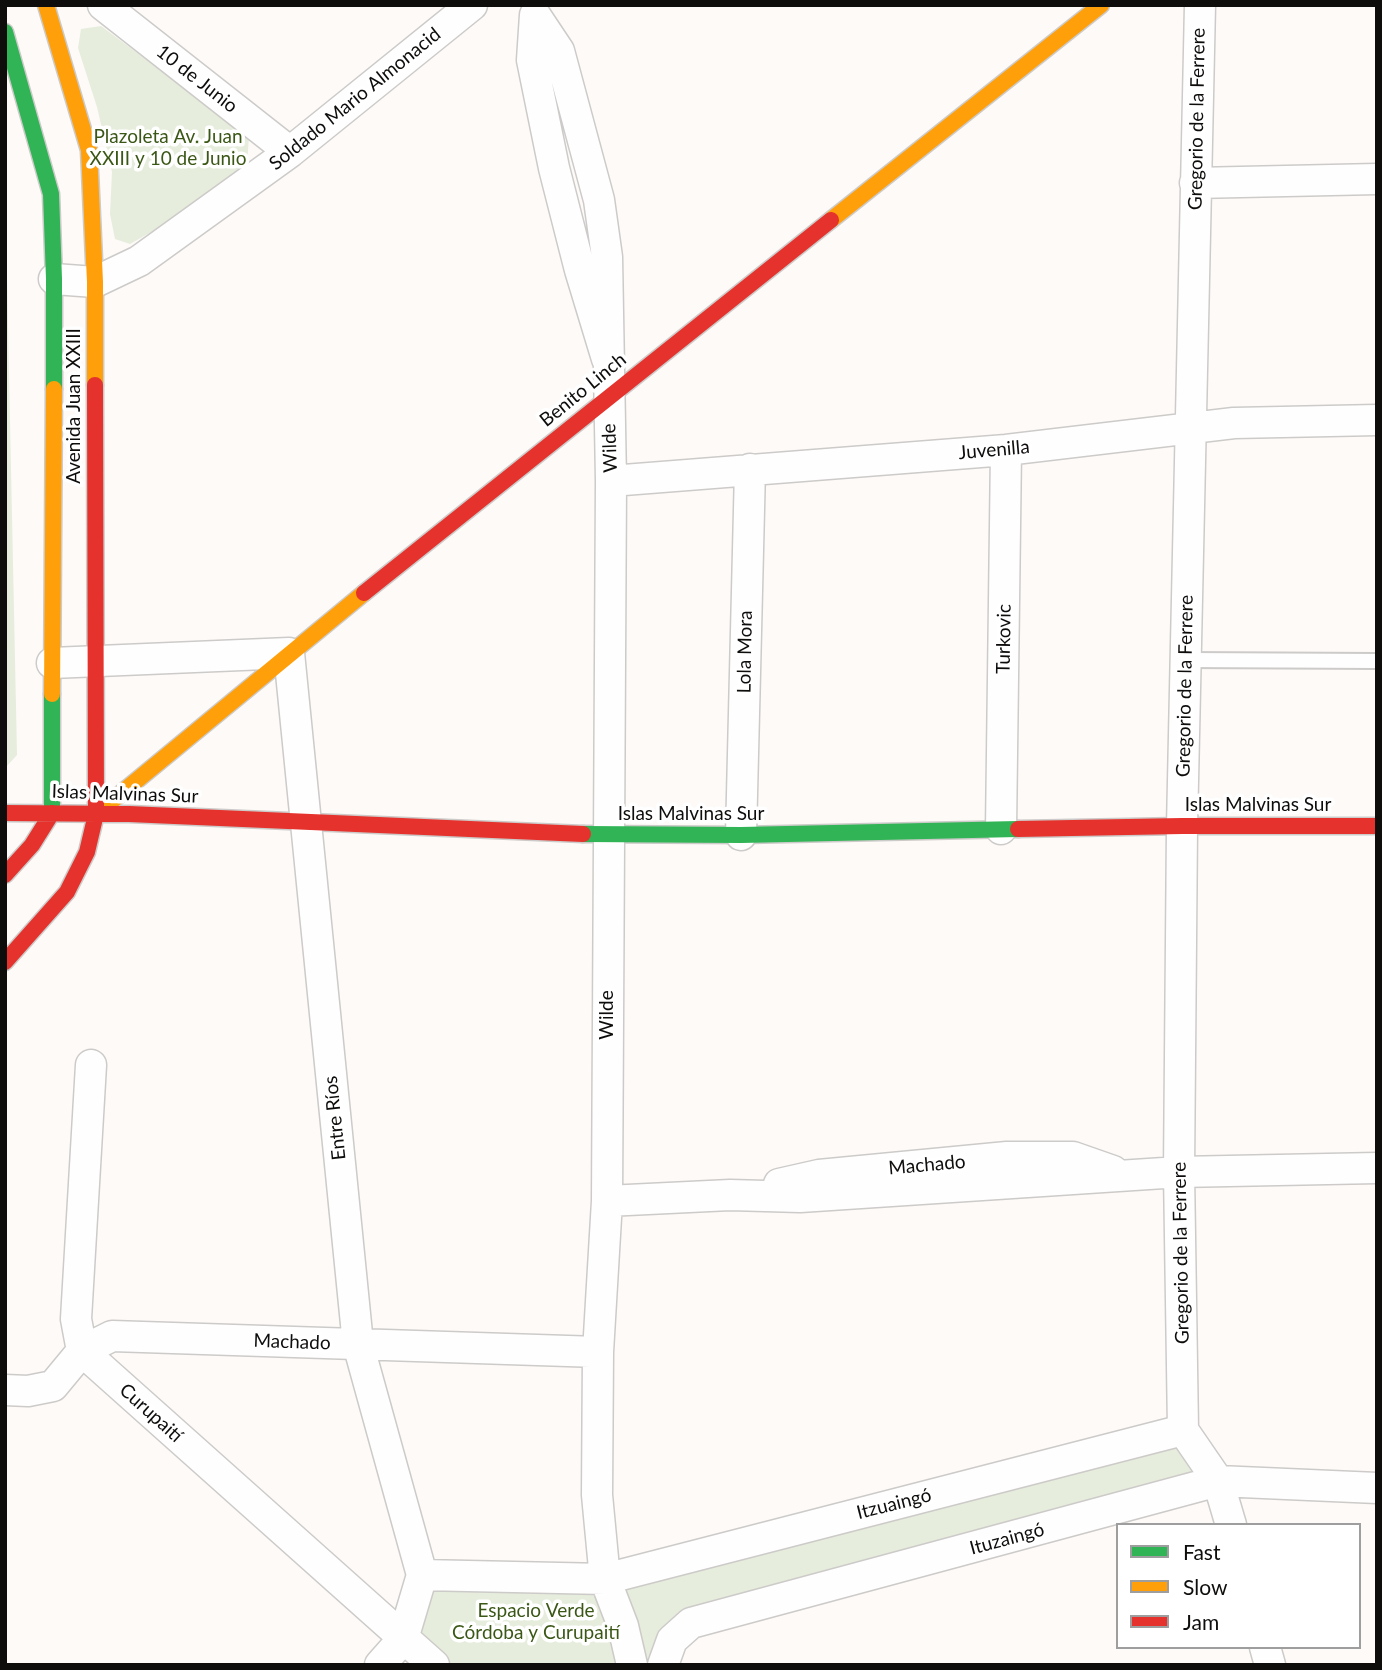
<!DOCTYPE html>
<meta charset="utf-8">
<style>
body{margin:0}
#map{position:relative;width:1382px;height:1670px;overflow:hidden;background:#fdfaf8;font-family:Lato,sans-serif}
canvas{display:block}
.frame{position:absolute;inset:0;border:7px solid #0e0d0c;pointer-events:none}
.legend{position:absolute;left:1116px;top:1523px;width:245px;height:126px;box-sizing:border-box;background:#fff;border:2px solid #9f9e9e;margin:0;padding:9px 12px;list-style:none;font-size:21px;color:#0e0d0c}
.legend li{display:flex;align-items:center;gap:14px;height:35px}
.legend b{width:35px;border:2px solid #9f9e9e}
</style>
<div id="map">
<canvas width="1382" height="1670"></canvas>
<div class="frame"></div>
<ul class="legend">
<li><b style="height:9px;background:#30b455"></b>Fast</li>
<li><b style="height:9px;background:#ff9f0a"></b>Slow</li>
<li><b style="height:9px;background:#e5322d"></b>Jam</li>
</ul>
</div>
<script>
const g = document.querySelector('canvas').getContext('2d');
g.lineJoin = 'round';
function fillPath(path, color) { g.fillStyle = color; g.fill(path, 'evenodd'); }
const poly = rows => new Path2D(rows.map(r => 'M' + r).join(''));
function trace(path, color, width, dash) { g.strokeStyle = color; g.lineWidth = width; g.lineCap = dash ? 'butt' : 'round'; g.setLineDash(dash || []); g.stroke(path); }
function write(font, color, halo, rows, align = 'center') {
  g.font = font + ' Lato,sans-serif'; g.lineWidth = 7; g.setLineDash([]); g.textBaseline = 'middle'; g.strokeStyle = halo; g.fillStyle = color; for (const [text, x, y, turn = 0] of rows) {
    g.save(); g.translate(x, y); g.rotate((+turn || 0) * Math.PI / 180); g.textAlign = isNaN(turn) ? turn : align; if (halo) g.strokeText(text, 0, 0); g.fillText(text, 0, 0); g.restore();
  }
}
const green = poly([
 [101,26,249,136,247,164,153,231,130,244,115,239,110,214,112,172,97,107,78,48,81,29],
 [5,182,17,755,5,768],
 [1183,1430,1218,1481,691,1623,663,1665,434,1665,403,1639,422,1575,555,1577]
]);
const lane = poly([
 [1186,660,1377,661]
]);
const street = poly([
 [103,5,290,152],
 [1200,5,1182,826,1179,1172,1183,1430,1218,1481,1231,1525],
 [1195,183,1377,179],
 [54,279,95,282,139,261,290,152,472,5],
 [607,359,580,270,554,168,532,60,535,15,559,51,599,200,607,257,611,481,607,1201,598,1352,597,1495,605,1579,623,1626,632,1665],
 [611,481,1006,450,1234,423,1377,420],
 [52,663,289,653,358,1344,422,1575],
 [1001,829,1006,450],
 [741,835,750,469],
 [91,1065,76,1319,82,1351,434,1665],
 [779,1184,819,1175,1007,1157,1073,1157,1113,1171],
 [607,1201,730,1195,800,1197,1179,1172,1377,1168],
 [5,1390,28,1391,53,1386,82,1351,112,1336,598,1352],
 [422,1575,605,1579,1183,1430],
 [1265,1647,1270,1665],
 [380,1665,403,1639,422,1575],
 [663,1665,672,1640,691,1623,1218,1481,1377,1488]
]);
const fast = poly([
 [5,32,51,194,54,279,54,389],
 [52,813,52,694],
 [583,834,741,835,1018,829]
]);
const slow = poly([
 [46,5,89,150,95,282,95,385],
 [831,220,1101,5],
 [52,694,54,389],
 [96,814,364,593]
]);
const jam = poly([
 [364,593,831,220],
 [5,813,129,814,583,834],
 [1018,829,1182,826,1377,826],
 [5,875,32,845,52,813],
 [5,962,67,892,87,852,96,814,95,385]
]);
const streetNames = [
 ["10 de Junio",197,79,38],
 ["Soldado Mario Almonacid",355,99,-39],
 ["Gregorio de la Ferrere",1197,119,-89],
 ["Benito Linch",583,390,-39],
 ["Avenida Juan XXIII",74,406,-90],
 ["Wilde",610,448,-92],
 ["Juvenilla",994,450,-5],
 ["Turkovic",1004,639,-89],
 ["Lola Mora",745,652,-89],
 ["Gregorio de la Ferrere",1185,686,-89],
 ["Islas Malvinas Sur",125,794,2],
 ["Islas Malvinas Sur",1258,805],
 ["Islas Malvinas Sur",691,814],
 ["Wilde",607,1015,-90],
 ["Entre Ríos",335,1118,-96],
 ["Machado",927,1165,-5],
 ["Gregorio de la Ferrere",1181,1253,-91],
 ["Machado",292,1342,2],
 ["Curupaití",151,1413,42],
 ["Itzuaingó",894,1504,-14],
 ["Ituzaingó",1007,1539,-15]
];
const parkNames = [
 ["Plazoleta Av. Juan",168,137],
 ["XXIII y 10 de Junio",168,159],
 ["Espacio Verde",536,1611],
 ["Córdoba y Curupaití",536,1633]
];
fillPath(green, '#e6eddc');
trace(lane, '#cdcbc9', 18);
trace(street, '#cdcbc9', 33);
trace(fast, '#cdcbc9', 19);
trace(slow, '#cdcbc9', 19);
trace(jam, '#cdcbc9', 19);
trace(lane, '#fffefe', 14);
trace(street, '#fffefe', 30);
trace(fast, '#30b455', 16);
trace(slow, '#ff9f0a', 16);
trace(jam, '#e5322d', 16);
write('19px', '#0e0d0c', '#fff', streetNames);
write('19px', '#3b5716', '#fff', parkNames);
</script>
